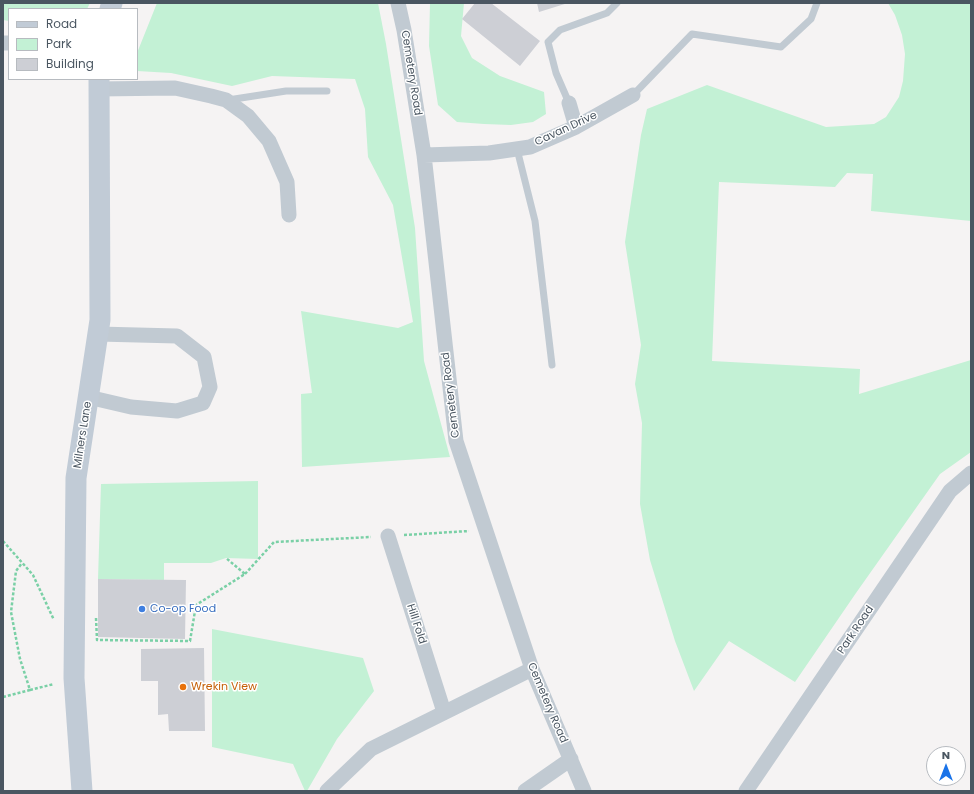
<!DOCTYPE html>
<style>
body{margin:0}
#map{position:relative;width:974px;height:794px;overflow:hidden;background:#f5f3f3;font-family:Poppins,sans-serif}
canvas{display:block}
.frame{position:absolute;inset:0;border:4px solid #4a5661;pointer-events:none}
.legend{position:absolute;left:8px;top:8px;width:130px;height:72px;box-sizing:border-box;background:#fff;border:1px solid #b7bbc0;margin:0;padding:5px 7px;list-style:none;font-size:12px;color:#4a5661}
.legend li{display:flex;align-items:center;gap:8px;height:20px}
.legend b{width:20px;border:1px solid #b7bbc0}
.north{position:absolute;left:926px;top:746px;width:40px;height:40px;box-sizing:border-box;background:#fff;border:1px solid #b7bbc0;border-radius:50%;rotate:0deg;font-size:11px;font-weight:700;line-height:16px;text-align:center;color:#4a5661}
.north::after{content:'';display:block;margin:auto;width:14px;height:18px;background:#1a73e8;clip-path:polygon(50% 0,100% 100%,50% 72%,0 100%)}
</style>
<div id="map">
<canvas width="974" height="794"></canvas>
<div class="frame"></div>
<ul class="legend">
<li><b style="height:5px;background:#c1cbd6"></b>Road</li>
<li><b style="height:11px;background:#c3f1d5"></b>Park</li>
<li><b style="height:11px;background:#cdcfd5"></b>Building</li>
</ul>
<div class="north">N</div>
</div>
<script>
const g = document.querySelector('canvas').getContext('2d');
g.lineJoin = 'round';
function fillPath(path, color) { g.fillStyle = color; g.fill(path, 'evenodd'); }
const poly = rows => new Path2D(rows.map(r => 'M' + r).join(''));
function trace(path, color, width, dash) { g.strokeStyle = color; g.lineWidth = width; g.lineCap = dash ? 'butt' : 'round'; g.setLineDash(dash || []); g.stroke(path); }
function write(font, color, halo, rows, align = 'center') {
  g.font = font + ' Poppins,sans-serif'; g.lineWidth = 3; g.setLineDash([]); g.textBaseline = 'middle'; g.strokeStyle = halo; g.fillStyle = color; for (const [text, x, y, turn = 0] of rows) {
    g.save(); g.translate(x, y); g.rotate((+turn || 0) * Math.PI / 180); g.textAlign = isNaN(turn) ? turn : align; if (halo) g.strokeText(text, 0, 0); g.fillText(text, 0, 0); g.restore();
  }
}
const green = poly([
 [3,3,90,3,87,9,9,9,9,21,3,20],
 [157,3,378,3,386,44,415,228,424,361,450,457,302,467,301,394,312,393,301,311,398,328,413,322,393,205,368,157,365,109,355,79,272,76,232,86,171,73,137,71,137,53],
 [430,3,464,3,461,36,472,58,500,76,544,92,546,114,533,122,511,125,484,124,457,122,438,105,429,46],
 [888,3,971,3,971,221,871,211,873,174,847,173,835,187,719,182,712,361,860,369,859,394,971,360,971,452,940,474,856,593,795,682,729,641,694,691,675,641,650,560,640,504,642,423,635,384,641,345,625,242,641,135,647,109,707,85,826,127,874,124,886,117,899,97,903,81,905,54,902,35,895,15],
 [258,481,258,559,226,558,211,563,164,563,164,580,98,579,101,484],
 [212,629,363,658,374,691,337,739,307,791,305,791,293,764,212,747]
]);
const building = poly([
 [475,3,491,3,540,41,520,66,462,19],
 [537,3,568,3,539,12],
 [98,579,186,580,185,639,98,637],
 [204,648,205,731,169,731,168,714,158,715,158,681,141,681,141,649]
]);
const path = poly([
 [404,535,469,531],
 [3,541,33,575,54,620],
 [245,574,274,542,371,537],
 [96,618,97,640,190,641,196,605,245,574,226,558],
 [30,690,54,684],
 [3,697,30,690,20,659,11,612,16,571,22,563]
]);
const lane = poly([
 [633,95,692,34,781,47,811,19,817,3],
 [228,100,286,91,327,91],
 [569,103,556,73,548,42,560,30,607,13,617,3],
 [517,149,535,221,552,365]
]);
const street = poly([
 [398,3,404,30,424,155,456,441,532,669,584,791],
 [3,43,9,43],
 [98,89,175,88,211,96,226,100,248,116,269,141,287,182,289,215],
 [569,103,576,127],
 [424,155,489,153,530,147,576,127,633,95],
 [88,397,131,407,177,411,203,403,210,387,204,357,177,336,98,334],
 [388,536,444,712],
 [327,791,371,749,532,669],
 [525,791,571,759],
 [746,791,950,491,971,473]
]);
const secondary = poly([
 [110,9,112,3],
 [82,791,74,678,76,478,100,320,99,79]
]);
const markers = [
 [142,609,4,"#3f7fe0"],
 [183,687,4,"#e8710a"]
];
const streetNames = [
 ["Cemetery Road",411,73,81],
 ["Cavan Drive",566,129,-25],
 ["Cemetery Road",451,395,-97],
 ["Milners Lane",83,435,-81],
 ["Hill Fold",416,624,72],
 ["Park Road",856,630,-56],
 ["Cemetery Road",547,703,67]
];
const shopNames = [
 ["Co-op Food",150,609]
];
const foodNames = [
 ["Wrekin View",191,687]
];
fillPath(green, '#c3f1d5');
fillPath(building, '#cdcfd5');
trace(path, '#7ad0a6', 2.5, [3, 2]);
trace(lane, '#c1cad2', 7);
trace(street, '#c1cad2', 15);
trace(secondary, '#c1cbd6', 21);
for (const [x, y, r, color] of markers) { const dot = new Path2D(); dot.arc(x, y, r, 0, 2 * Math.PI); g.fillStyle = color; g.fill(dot); trace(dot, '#fff', 1.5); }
write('11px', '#4a5661', '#fff', streetNames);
write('11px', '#366cbe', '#fff', shopNames, 'left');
write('11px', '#c56008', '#fff', foodNames, 'left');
</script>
